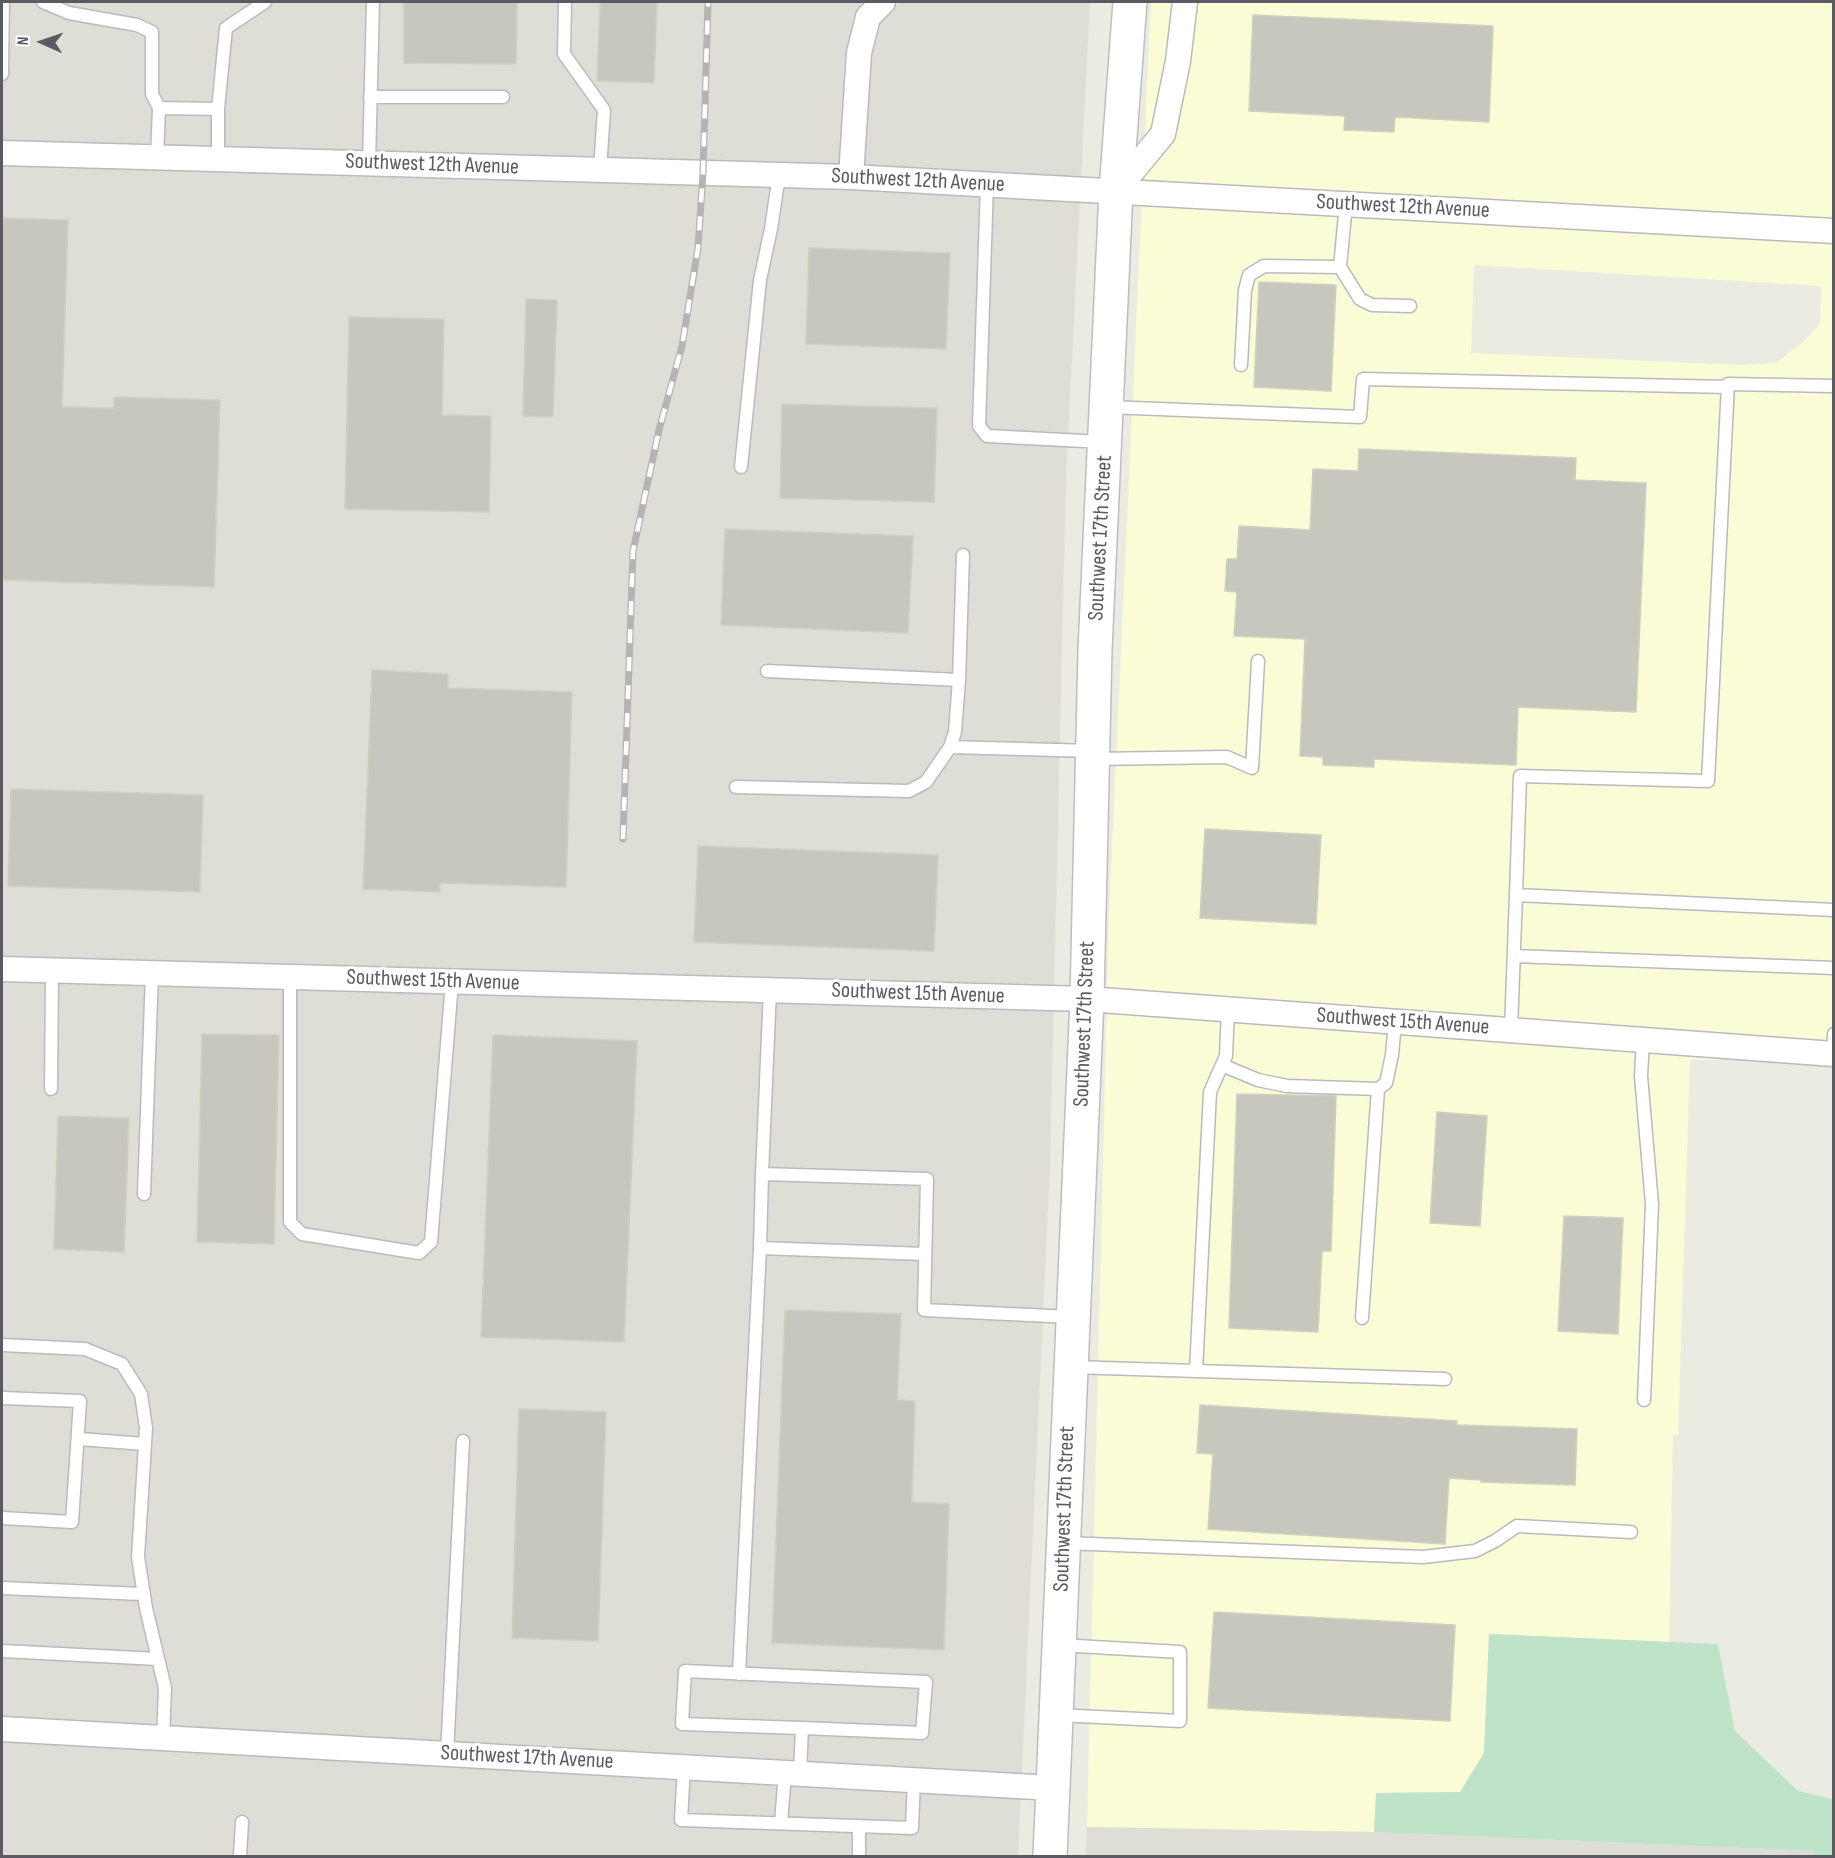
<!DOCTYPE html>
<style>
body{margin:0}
#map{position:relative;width:1835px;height:1858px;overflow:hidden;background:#ebece1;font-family:"Sofia Sans Condensed",sans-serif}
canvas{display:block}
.frame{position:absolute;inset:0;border:3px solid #5a5b62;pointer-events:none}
.north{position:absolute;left:12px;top:12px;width:60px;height:60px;-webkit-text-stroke:4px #fff;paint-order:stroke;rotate:273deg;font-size:16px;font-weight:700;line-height:24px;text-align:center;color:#5a5b62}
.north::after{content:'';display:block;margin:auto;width:21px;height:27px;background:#5a5b62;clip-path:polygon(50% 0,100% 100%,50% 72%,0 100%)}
</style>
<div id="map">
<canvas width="1835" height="1858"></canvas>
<div class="frame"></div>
<div class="north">N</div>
</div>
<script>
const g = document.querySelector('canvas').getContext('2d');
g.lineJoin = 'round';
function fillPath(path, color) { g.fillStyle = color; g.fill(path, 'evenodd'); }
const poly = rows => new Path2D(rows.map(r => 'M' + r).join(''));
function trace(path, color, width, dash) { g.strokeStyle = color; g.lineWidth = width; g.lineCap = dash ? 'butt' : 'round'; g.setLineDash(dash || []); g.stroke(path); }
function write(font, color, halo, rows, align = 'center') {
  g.font = font + ' "Sofia Sans Condensed",sans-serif'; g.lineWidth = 6; g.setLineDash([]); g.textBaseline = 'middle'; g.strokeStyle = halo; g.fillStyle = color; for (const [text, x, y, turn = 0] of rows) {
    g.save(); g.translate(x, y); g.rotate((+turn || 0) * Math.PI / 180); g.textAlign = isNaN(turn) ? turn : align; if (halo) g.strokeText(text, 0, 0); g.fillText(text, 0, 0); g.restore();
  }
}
const commercial = poly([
 [1151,2,1833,2,1833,1058,1690,1060,1678,1435,1673,1435,1669,1642,1489,1634,1484,1753,1460,1792,1376,1793,1374,1832,1087,1827,1109,912],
 [1474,265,1821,286,1820,324,1802,343,1776,363,1741,365,1471,353]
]);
const industrial = poly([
 [2,2,868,2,845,102,838,186,862,188,871,55,879,22,900,2,1090,2,1066,477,1050,1165,1018,1856,2,1856],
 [1087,1827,1374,1832,1815,1851,1814,1856,1086,1856]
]);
const green = poly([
 [1489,1634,1718,1644,1735,1731,1798,1791,1833,1799,1833,1856,1814,1856,1814,1851,1374,1832,1376,1793,1460,1792,1484,1753]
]);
const building = poly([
 [404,2,517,2,516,64,404,63,404,2],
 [600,2,657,2,654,83,597,81,600,2],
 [1253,15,1493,26,1489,122,1395,117,1394,132,1344,130,1345,116,1249,111,1253,15],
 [2,218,68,220,62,407,114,408,114,397,220,400,214,587,2,580,2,218],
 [809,248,950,253,946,349,806,344,809,248],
 [1259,282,1336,285,1331,391,1254,387,1259,282],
 [526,299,557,300,553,417,523,416,526,299],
 [349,317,444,319,442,415,491,416,489,512,345,509,349,317],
 [782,404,937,408,934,502,780,498,782,404],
 [1359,449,1576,458,1575,480,1646,483,1636,712,1518,707,1516,765,1374,759,1374,767,1323,765,1323,757,1300,756,1305,639,1234,636,1237,592,1225,591,1227,559,1237,559,1239,526,1310,530,1313,469,1358,471,1359,449],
 [725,529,913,536,908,633,721,625,725,529],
 [372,670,448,674,448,688,572,692,566,887,440,883,440,892,363,889,372,670],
 [11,789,203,795,200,892,8,886,11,789],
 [1205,829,1321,835,1316,924,1200,918,1205,829],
 [698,846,938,855,934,951,694,942,698,846],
 [202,1034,279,1035,274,1244,197,1242,202,1034],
 [493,1035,637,1041,624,1342,481,1337,493,1035],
 [1237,1094,1336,1096,1331,1251,1322,1251,1318,1332,1229,1328,1237,1094],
 [1437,1112,1487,1116,1480,1226,1430,1223,1437,1112],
 [58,1116,129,1118,124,1252,54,1249,58,1116],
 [1564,1216,1623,1218,1618,1334,1558,1331,1564,1216],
 [785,1310,901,1314,897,1400,915,1401,912,1502,949,1504,944,1650,772,1643,785,1310],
 [1200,1405,1457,1421,1457,1425,1577,1429,1575,1485,1481,1482,1481,1480,1449,1478,1445,1544,1208,1529,1213,1454,1197,1453,1200,1405],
 [519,1409,606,1412,598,1641,512,1638,519,1409],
 [1214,1612,1455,1625,1450,1721,1208,1708,1214,1612]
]);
const lane = poly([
 [43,2,69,13,137,25,152,32,152,94,159,108],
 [565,2,564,54,604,110,600,170],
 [2,74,3,2],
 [370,97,503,97],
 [218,109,226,28,265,2],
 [157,157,159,108,218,109,218,159],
 [369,163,373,2],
 [987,184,979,426,987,436,1104,442],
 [1340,267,1360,299,1372,305,1410,306],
 [1241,365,1245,290,1249,275,1264,266,1340,267,1346,204],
 [1108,407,1360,417,1363,379,1728,387],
 [741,467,760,280,771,229,779,175],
 [767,671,959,680],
 [950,747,1092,751],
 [1094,759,1227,757,1252,768,1258,661],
 [736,787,909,791,926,782,950,747,955,732,959,680,963,555],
 [1516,895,1520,776,1708,781,1728,384,1834,386],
 [1514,956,1834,968],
 [290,977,290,1222,302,1234,419,1253,431,1242,452,982],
 [1511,1030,1516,895,1834,910],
 [1643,1040,1641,1076,1652,1204,1644,1400],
 [1833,1054,1834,1034],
 [1222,1065,1258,1080,1287,1086,1378,1089,1386,1083,1392,1055,1395,1022],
 [51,1089,52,971],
 [762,1174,770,990],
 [144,1194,152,973],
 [925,1254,760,1248,762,1174,927,1179,924,1310,1072,1317],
 [1362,1318,1378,1089],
 [2,1345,85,1349,122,1364,141,1394,146,1428,138,1557,146,1608,165,1688,163,1738],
 [1072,1367,1445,1379],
 [1196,1371,1210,1092,1226,1056,1228,1009],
 [2,1398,80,1401,72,1522,2,1518],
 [79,1439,145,1444],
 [1065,1543,1423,1557,1475,1551,1495,1541,1517,1526,1631,1532],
 [2,1588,143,1594],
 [2,1651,158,1659],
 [739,1674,760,1248],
 [1057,1715,1180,1721,1180,1652,1059,1645],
 [447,1754,463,1441],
 [684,1767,681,1820,912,1828,914,1780],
 [800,1773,802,1728,922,1733,926,1682,685,1671,682,1724,802,1728],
 [781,1823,785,1772],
 [240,1856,242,1822],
 [859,1856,859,1826]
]);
const street = poly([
 [2,153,851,177,1834,231],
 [851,177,859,53,868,17,883,2],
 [1116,191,1163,134,1178,61,1185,2],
 [2,969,1087,999,1834,1054],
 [2,1729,1053,1788]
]);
const secondary = poly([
 [1050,1856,1087,999,1095,650,1116,191,1130,2]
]);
const rail = poly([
 [623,839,633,551,659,430,682,346,698,248,703,173,708,2]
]);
const streetNames = [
 ["Southwest 12th Avenue",432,165,2],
 ["Southwest 12th Avenue",918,181,3],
 ["Southwest 12th Avenue",1403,207,3],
 ["Southwest 17th Street",1101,538,-87],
 ["Southwest 15th Avenue",433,981,2],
 ["Southwest 15th Avenue",918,994,2],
 ["Southwest 15th Avenue",1403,1022,4],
 ["Southwest 17th Street",1085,1024,-88],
 ["Southwest 17th Street",1065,1509,-88],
 ["Southwest 17th Avenue",527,1758,3]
];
fillPath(commercial, '#fafcd6');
fillPath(industrial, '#deded6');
fillPath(green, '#bee3c9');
fillPath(building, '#c7c7be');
trace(building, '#d0d0c0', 1.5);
trace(lane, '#b9b9c0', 15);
trace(street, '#b9b9c0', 27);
trace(secondary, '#bcbdc4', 36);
trace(lane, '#fff', 12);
trace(street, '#fff', 24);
trace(secondary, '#fff', 33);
trace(rail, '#b4b4b5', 7);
trace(rail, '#fff', 4.5, [14]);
write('22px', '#5a5b62', '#fff', streetNames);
</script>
